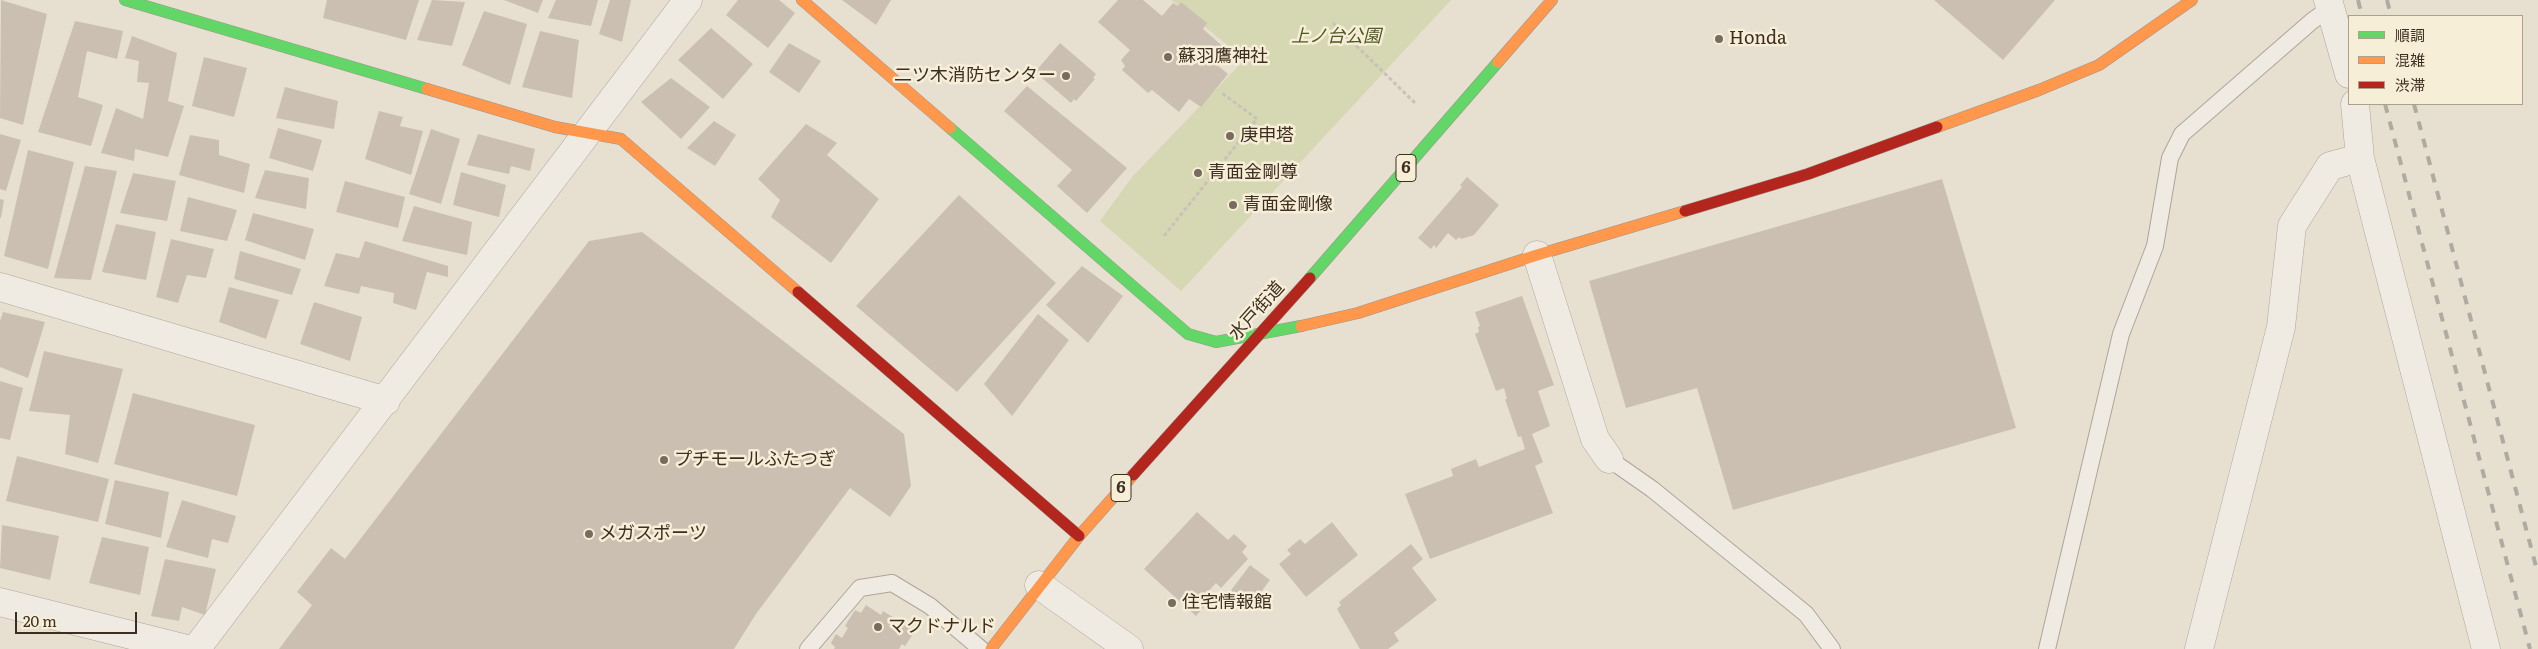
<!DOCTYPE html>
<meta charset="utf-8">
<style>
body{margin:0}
#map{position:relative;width:2538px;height:649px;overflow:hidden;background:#e7e0d1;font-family:Literata,"Noto Sans JP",serif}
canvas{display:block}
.legend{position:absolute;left:2348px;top:15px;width:175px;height:90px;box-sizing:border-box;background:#f7eed8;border:1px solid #ada18e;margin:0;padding:6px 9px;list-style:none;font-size:15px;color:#3d2e20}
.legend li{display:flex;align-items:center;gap:10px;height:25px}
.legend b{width:25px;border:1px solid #ada18e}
.scale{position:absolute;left:15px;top:612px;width:122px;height:22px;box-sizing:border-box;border:2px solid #3d2e20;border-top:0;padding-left:6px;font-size:15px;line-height:18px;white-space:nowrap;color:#3d2e20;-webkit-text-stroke:4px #f7eed8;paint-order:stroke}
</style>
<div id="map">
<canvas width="2538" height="649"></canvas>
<ul class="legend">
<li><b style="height:6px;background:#63d668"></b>順調</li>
<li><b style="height:6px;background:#ff974d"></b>混雑</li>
<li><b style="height:6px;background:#b3261e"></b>渋滞</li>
</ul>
<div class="scale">20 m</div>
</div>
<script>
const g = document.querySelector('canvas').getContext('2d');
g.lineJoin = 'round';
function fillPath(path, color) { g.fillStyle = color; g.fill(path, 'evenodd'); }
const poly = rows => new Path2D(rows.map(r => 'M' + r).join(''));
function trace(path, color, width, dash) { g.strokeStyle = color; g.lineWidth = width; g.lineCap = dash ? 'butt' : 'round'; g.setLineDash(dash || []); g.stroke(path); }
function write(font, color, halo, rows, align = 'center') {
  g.font = font + ' Literata,"Noto Sans JP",serif'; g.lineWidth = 5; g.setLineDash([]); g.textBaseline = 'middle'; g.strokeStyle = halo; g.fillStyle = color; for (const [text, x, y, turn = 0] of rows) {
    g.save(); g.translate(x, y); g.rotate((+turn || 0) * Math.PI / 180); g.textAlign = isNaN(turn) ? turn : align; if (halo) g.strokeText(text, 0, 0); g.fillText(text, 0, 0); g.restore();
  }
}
const green = poly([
 [1171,0,1451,0,1181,291,1100,221,1132,177,1245,59]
]);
const building = poly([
 [1,0,47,14,23,125,0,118],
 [327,0,419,0,406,40,323,18],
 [432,0,465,2,452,46,417,40],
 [504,0,543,0,538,13],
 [556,0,598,0,591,26,548,18],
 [610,0,631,0,622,42,599,34],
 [738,0,779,0,795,13,768,48,726,15],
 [842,0,891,0,876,25],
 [1118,0,1143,0,1162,16,1173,3,1178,6,1181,2,1207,23,1203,29,1228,51,1217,65,1228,74,1201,107,1189,99,1179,112,1152,90,1148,93,1122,70,1125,66,1121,60,1130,50,1098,22],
 [1934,0,2055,0,2003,60],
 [484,11,527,24,510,85,462,65],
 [75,21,123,31,117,59,87,51,78,97,103,105,91,146,38,132],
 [711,28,753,64,723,99,678,60],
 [540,31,579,40,572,98,522,87],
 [132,36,177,53,168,101,184,106,168,157,135,149,134,161,101,153,116,108,143,119,149,83,137,82,139,61,125,58],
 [789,43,821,61,799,93,769,72],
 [1060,43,1096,74,1093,78,1095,79,1076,101,1074,99,1071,103,1035,72],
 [204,57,247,68,234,117,192,106],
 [671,78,710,107,681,139,641,102],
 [1027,86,1127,168,1087,213,1057,186,1072,170,1004,111],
 [285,87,338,101,334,129,276,118],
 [379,111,403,117,400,126,423,131,411,175,365,159],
 [714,121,736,135,715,166,687,148],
 [806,124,837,143,827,155,879,199,831,263,771,217,780,200,758,179],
 [278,128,322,140,313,171,269,158],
 [431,129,460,139,441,204,409,194],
 [0,134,21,140,6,191,0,189],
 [478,134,535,149,530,171,511,166,509,174,467,165],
 [190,135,219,140,219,155,250,164,244,193,179,175],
 [28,150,74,162,48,269,4,256],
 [85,166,117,171,91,280,54,278],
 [265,170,309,178,306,209,255,198],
 [461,172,506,185,499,217,453,205],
 [133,173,176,181,167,221,120,213],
 [1467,177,1499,205,1474,235,1461,239,1459,237,1456,240,1448,233,1436,248,1434,245,1431,249,1418,238,1462,187,1460,185],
 [1942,179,2016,428,1733,510,1697,388,1626,408,1589,281],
 [345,181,405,197,398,228,336,212],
 [959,195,1056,283,957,392,856,306],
 [188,197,237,210,227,241,180,231],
 [0,199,4,200,1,218,0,218],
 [414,206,472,222,467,255,402,241],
 [253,213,314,229,305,260,245,240],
 [116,224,156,232,146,280,102,272],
 [642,232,904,434,911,486,890,517,850,488,756,614,734,649,279,649,312,605,297,592,331,548,345,559,589,241],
 [171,239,214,249,206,278,187,275,178,303,156,297],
 [365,241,448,266,448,277,427,272,416,310,393,303,394,293,361,286,359,294,324,286,336,253,359,258],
 [240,251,301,269,292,295,234,279],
 [1082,266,1123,296,1088,343,1046,305],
 [229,287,279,300,266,339,219,322],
 [1522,296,1554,385,1538,391,1550,426,1532,434,1543,462,1535,466,1553,513,1430,559,1405,494,1453,476,1451,469,1476,459,1479,467,1525,449,1521,436,1518,437,1505,399,1507,399,1504,388,1496,391,1475,334,1479,332,1478,327,1480,326,1475,312],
 [314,302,362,317,350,361,300,344],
 [3,312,45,322,28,378,0,367,0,321],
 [1038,314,1069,340,1012,416,984,384],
 [44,351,123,369,98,463,65,454,70,415,29,411],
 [0,381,23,388,10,440,0,438],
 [133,393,255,425,237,496,114,464],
 [17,456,109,479,98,522,6,501],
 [115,480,169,492,161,538,105,524],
 [182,500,236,516,228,543,212,539,208,558,166,547],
 [1197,512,1228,540,1234,534,1247,546,1242,552,1248,559,1221,588,1216,583,1204,596,1209,601,1196,616,1144,569],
 [1332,522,1358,555,1306,597,1279,564,1291,554,1287,550,1300,539,1305,544],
 [2,525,59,536,50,580,0,568],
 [102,537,149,547,140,595,89,583],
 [1411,544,1423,559,1412,568,1437,600,1394,633,1399,641,1388,649,1360,649,1337,609,1341,605,1339,602],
 [165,559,216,569,205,615,182,607,179,621,151,616],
 [1250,565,1270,580,1246,612,1226,597],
 [866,605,881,615,883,611,915,631,905,646,902,644,899,649,834,649,835,647,831,643,836,634,842,638,848,628,845,626,855,610,861,613]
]);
const path = poly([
 [1333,23,1415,103],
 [1164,236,1257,119,1222,93]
]);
const lane = poly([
 [1609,459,1652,489,1806,614,1832,649],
 [808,649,860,588,892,583,930,606,981,649],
 [2047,649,2121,334,2155,246,2170,158,2182,134,2312,21,2330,8]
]);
const street = poly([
 [2328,0,2349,74],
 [2360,158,2486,649],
 [1537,255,1595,439,1609,459],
 [0,287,386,401],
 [1039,585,1129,649],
 [0,602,187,649],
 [196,649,688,0],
 [2199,649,2281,327,2292,226,2330,166,2360,158,2355,104]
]);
const fast = poly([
 [125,0,427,89],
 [950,128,1188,334,1216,342,1301,326],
 [1310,278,1498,62]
]);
const slow = poly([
 [802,0,950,128],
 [1498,62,1552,0],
 [427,89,555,127,621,139,798,292],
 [1937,127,2039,90,2099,65,2192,0],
 [1301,326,1358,313,1537,255,1685,211],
 [991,649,1079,536,1133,475]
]);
const jam = poly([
 [1685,211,1808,174,1937,127],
 [798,292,1079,536],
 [1133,475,1310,278]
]);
const rail = poly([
 [2358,0,2362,16],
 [2387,0,2391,16],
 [2385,104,2530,649],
 [2414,104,2538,574]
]);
const markers = [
 [1719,39,5,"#786c5e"],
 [1168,57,5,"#786c5e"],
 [1066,76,5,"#786c5e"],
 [1230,136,5,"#786c5e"],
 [1198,173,5,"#786c5e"],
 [1233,205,5,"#786c5e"],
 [664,460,5,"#786c5e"],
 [589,534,5,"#786c5e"],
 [1172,603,5,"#786c5e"],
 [878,627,5,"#786c5e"]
];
const shields = [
 [1406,168,20],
 [1121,488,20]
];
const shieldNames = [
 ["6",1406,168],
 ["6",1121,488]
];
const parkNames = [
 ["上ノ台公園",1336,37]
];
const poiNames = [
 ["Honda",1729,39],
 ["蘇羽鷹神社",1178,57],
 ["二ツ木消防センター",1056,76,"right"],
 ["庚申塔",1240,136],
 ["青面金剛尊",1208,173],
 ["青面金剛像",1243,205],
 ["プチモールふたつぎ",674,460],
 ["メガスポーツ",599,534],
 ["住宅情報館",1182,603],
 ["マクドナルド",888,627]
];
const streetNames = [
 ["水戸街道",1257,311,-48]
];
fillPath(green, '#d6d7b3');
fillPath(building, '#cbbfb2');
trace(lane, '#ada599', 18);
trace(street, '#ada599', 29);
trace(fast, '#9c958a', 12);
trace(slow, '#9c958a', 12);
trace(jam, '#9c958a', 12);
trace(path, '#c8c2b9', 3, [4, 2.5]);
trace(lane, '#efebe3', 16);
trace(street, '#efebe3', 28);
trace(fast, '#63d668', 11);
trace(slow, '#ff974d', 11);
trace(jam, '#b3261e', 11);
trace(rail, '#afaaa2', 4, [9, 9]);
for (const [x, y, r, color] of markers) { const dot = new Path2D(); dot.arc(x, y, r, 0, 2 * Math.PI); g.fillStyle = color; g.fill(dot); trace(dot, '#f7eed8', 2); }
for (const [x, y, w] of shields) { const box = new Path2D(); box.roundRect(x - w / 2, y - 13.5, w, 27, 4); g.fillStyle = '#f7eed8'; g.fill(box); trace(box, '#3d2e20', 1); }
write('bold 16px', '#3d2e20', null, shieldNames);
write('italic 18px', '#4d5a26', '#f7eed8', parkNames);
write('18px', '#3d2e20', '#f7eed8', poiNames, 'left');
write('18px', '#3d2e20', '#f7eed8', streetNames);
</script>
